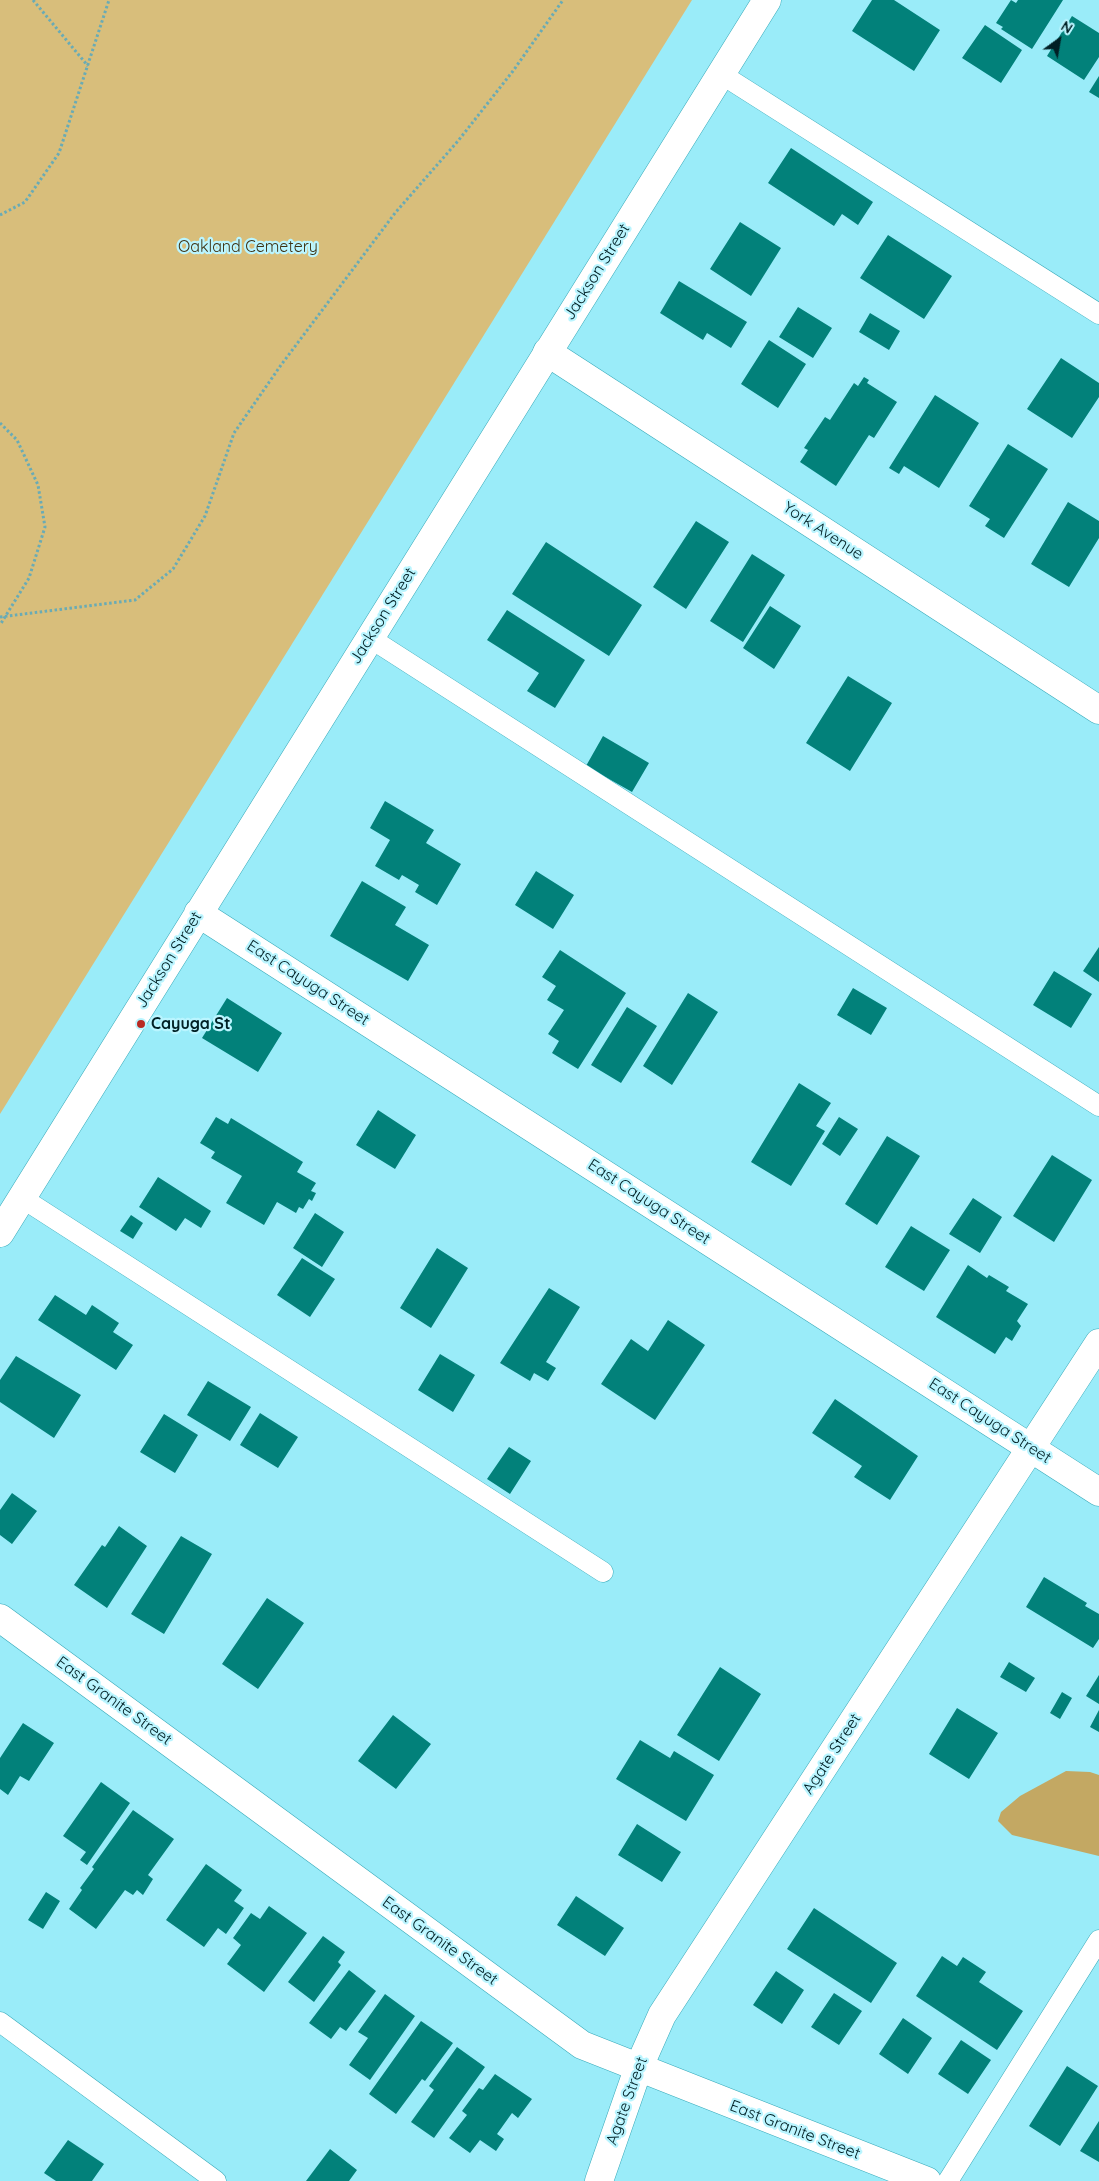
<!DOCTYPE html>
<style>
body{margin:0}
#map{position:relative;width:1099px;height:2181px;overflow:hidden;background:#9aecf9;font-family:Quicksand,sans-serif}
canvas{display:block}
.north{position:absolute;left:1034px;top:15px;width:50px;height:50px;-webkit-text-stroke:4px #baf5ff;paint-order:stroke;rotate:32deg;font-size:14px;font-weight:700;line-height:20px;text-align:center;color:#002025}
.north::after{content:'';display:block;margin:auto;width:18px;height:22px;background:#002025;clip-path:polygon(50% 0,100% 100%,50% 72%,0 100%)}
</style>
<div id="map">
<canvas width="1099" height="2181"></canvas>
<div class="north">N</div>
</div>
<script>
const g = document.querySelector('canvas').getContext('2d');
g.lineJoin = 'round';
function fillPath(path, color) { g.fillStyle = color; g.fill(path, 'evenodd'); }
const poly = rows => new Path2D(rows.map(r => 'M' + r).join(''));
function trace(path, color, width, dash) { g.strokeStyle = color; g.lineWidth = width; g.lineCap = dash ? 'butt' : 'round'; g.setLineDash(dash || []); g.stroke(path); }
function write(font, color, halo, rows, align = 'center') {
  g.font = font + ' Quicksand,sans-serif'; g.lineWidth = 4.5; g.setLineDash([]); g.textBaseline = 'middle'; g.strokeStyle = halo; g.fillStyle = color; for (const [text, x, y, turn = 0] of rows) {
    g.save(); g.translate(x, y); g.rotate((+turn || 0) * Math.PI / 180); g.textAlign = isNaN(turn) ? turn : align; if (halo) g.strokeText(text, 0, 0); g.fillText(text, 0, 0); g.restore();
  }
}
const green = poly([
 [0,0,692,0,0,1114]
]);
const forest = poly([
 [1066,1771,1090,1772,1099,1775,1099,1856,1012,1835,998,1821,1001,1812,1020,1796]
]);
const building = poly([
 [872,0,894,0,940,30,914,71,852,31],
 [1011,0,1016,3,1018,0,1063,0,1032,49,1001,29,1003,27,996,23],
 [1072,16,1099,33,1099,57,1084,80,1047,56],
 [985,25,1022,50,1001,83,962,58],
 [1099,76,1099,98,1089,92],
 [791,148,873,202,858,225,842,214,834,226,768,183],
 [740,222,781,248,751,296,710,269],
 [888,235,952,276,924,319,860,278],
 [679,281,747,322,731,348,707,333,703,340,660,313],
 [798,307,832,328,813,358,779,337],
 [870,313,900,331,889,350,859,332],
 [769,340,806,364,778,408,741,384],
 [1061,358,1099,383,1099,397,1072,438,1027,409],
 [864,377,869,380,867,383,897,402,874,438,869,435,836,486,800,462,808,450,804,448,825,417,830,420,854,383,858,386],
 [935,395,979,423,939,488,904,466,899,474,889,468],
 [1008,444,1048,469,1004,538,985,526,990,519,969,506],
 [1068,502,1099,521,1099,538,1069,587,1031,564],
 [696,521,729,542,686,609,653,587],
 [546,542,642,605,609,656,512,594],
 [752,554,785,575,743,642,710,621],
 [770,606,801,626,774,669,743,648],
 [507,610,585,660,555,708,527,691,539,673,487,640],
 [848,676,892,703,850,771,806,743],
 [603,736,649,763,632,792,586,766],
 [385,801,434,830,426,843,461,864,437,905,415,892,419,885,402,875,399,880,375,866,390,840,370,828],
 [536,871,574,895,553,929,515,905],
 [362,881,406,907,395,925,429,945,408,981,330,936],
 [1099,947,1099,982,1083,971],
 [560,950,626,993,578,1069,552,1053,559,1041,548,1034,564,1010,547,1000,556,986,542,977],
 [1054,971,1092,994,1071,1028,1033,1005],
 [853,988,887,1008,871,1035,837,1015],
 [688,993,718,1012,672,1085,643,1066],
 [227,998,282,1033,258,1072,202,1038],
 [627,1007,657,1026,621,1083,591,1065],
 [799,1083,831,1103,816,1126,825,1131,791,1186,751,1162],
 [378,1110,416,1135,395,1169,356,1145],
 [216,1117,228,1124,231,1118,303,1162,297,1172,316,1183,311,1191,316,1193,312,1201,309,1199,303,1209,299,1207,296,1213,277,1202,264,1225,226,1203,242,1176,211,1158,215,1152,200,1143],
 [839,1117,858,1129,840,1156,822,1144],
 [887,1136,920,1156,877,1225,845,1204],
 [1052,1155,1092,1180,1054,1242,1013,1216],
 [158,1177,211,1211,201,1228,185,1218,176,1231,139,1207],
 [973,1198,1002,1217,980,1253,949,1234],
 [315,1213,344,1232,322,1267,293,1248],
 [131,1215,143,1223,133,1239,120,1231],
 [911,1226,950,1250,924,1291,885,1267],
 [437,1248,468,1268,431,1328,400,1308],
 [302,1258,335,1279,310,1317,277,1295],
 [968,1265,987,1278,989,1275,1009,1287,1006,1291,1028,1304,1017,1321,1021,1326,1012,1341,1006,1337,995,1354,936,1317],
 [549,1288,580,1307,546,1362,556,1368,548,1381,534,1373,530,1381,500,1363],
 [55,1295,86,1315,92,1305,119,1323,113,1332,133,1345,116,1370,38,1320],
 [668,1320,705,1345,655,1420,601,1384,631,1339,648,1351],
 [440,1354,475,1375,453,1412,418,1390],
 [16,1356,81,1395,54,1438,0,1402,0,1380],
 [208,1381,251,1407,230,1441,187,1415],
 [835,1399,918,1456,890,1500,854,1477,862,1466,812,1433],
 [260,1413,298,1437,278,1468,240,1445],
 [164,1414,198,1435,175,1473,140,1452],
 [509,1447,531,1461,510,1494,487,1479],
 [12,1493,37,1511,12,1544,0,1535,0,1510],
 [119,1526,147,1546,107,1608,74,1585,102,1545,105,1547],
 [181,1536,212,1554,164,1634,131,1614],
 [1044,1577,1087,1603,1085,1606,1099,1614,1099,1639,1093,1648,1026,1607],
 [267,1598,304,1623,258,1689,222,1664],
 [1009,1662,1035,1678,1026,1692,1000,1677],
 [720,1667,761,1694,719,1761,677,1735],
 [1099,1675,1099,1704,1086,1696],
 [1062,1692,1072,1698,1060,1719,1050,1713],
 [957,1708,998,1733,969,1779,929,1754],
 [1099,1710,1099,1732,1090,1727],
 [393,1715,431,1744,396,1789,358,1761],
 [23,1723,54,1743,29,1781,20,1776,8,1795,0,1789,0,1758],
 [640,1740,670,1758,674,1751,714,1775,686,1821,616,1779],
 [101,1782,130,1803,87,1865,80,1860,86,1852,63,1836],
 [133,1810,174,1839,148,1875,153,1879,143,1895,137,1890,133,1895,125,1890,96,1929,69,1909,82,1890,80,1888,94,1869,92,1867],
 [637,1824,681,1852,662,1882,618,1855],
 [206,1864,242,1890,234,1901,244,1908,226,1934,218,1928,204,1947,166,1920],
 [46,1892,60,1901,43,1929,28,1920],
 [576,1896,624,1928,605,1956,557,1925],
 [269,1906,307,1933,264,1992,227,1964,241,1945,233,1938,251,1913,260,1919],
 [814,1908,897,1963,871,2003,787,1949],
 [323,1936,345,1952,338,1962,341,1965,314,2002,288,1982],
 [942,1956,957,1966,963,1957,986,1972,979,1982,1023,2011,997,2050,916,1996],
 [349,1970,376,1991,346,2031,340,2027,331,2039,309,2023],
 [776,1971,804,1990,782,2024,753,2005],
 [834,1993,862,2011,839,2045,811,2027],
 [385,1994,415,2016,370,2080,349,2065,368,2038,358,2032],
 [903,2018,932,2038,908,2074,879,2054],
 [421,2021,453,2043,425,2081,422,2079,396,2114,369,2094],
 [961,2040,991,2060,968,2094,938,2074],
 [457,2047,485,2067,434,2138,411,2122,434,2090,429,2086],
 [1067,2066,1098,2086,1060,2146,1029,2126],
 [495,2074,532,2099,518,2118,512,2113,497,2134,504,2139,496,2151,480,2140,470,2153,449,2138,467,2115,462,2111,479,2088,483,2090],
 [1099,2121,1099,2162,1080,2151],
 [68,2140,104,2164,92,2181,56,2181,44,2173],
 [330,2149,357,2170,349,2181,306,2181]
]);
const path = poly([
 [33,0,88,66],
 [0,215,25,202,59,153,109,0],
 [0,423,17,440,38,485,45,527,29,578,0,625],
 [0,617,135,600,173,569,205,516,234,433,281,365,395,213,458,141,513,71,563,0]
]);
const lane = poly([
 [721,74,1099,314],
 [370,638,1099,1106],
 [22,1198,603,1572],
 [0,2022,216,2181],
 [948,2181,1099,1940]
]);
const street = poly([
 [547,352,1099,710],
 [0,1618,582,2045,927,2181],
 [599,2181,638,2069,662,2015,1099,1343]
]);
const secondary = poly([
 [198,913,1099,1492],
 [0,1233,767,0]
]);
const markers = [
 [141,1024,5,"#b82a22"]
];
const parkNames = [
 ["Oakland Cemetery",248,247]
];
const streetNames = [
 ["Jackson Street",597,272,-58],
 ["York Avenue",823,531,33],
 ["Jackson Street",383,616,-58],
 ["Jackson Street",169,960,-58],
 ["East Cayuga Street",308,983,33],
 ["East Cayuga Street",649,1202,33],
 ["East Cayuga Street",990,1421,33],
 ["East Granite Street",114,1701,36],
 ["Agate Street",832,1754,-57],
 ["East Granite Street",440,1941,36],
 ["Agate Street",627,2101,-70],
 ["East Granite Street",795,2130,21]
];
const poiNames = [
 ["Cayuga St",151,1024]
];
fillPath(green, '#d8be7b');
fillPath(forest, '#c3a863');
fillPath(building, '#02817a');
trace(lane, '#37a9b9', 21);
trace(street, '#37a9b9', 29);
trace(secondary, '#37a9b9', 29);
trace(path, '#69abb5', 3, [2.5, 2.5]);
trace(lane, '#fff', 20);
trace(street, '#fff', 28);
trace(secondary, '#fff', 28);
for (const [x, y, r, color] of markers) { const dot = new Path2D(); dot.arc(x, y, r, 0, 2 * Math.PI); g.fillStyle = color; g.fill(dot); trace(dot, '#baf5ff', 2); }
write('16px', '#3e3213', '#baf5ff', parkNames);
write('16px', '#002025', '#baf5ff', streetNames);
write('bold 16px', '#002025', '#baf5ff', poiNames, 'left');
</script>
